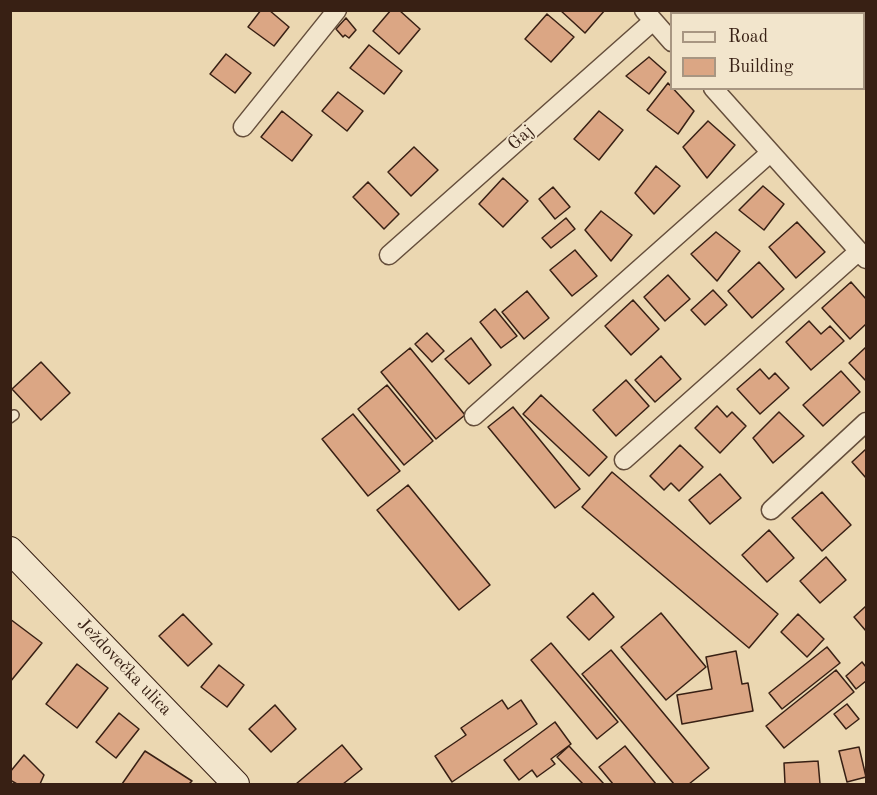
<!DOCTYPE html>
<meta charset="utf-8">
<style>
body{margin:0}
#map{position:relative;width:877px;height:795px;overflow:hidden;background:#ebd7b1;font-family:"Old Standard TT",serif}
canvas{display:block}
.frame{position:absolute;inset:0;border:12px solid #382014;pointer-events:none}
.legend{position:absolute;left:670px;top:12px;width:195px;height:78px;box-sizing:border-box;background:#f2e5cc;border:2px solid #a89682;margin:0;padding:8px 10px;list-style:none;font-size:18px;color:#382014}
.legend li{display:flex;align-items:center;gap:12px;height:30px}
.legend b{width:30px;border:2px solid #a89682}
</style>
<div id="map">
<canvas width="877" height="795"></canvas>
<div class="frame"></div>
<ul class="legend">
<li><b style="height:8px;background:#f2e5cc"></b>Road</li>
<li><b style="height:16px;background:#dba684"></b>Building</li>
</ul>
</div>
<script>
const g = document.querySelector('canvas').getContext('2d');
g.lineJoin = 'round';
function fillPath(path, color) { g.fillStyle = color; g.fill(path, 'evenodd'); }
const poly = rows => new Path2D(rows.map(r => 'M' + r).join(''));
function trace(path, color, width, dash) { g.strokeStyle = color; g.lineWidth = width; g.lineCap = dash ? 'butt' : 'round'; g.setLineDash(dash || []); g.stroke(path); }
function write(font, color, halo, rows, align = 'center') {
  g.font = font + ' "Old Standard TT",serif'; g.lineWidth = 4.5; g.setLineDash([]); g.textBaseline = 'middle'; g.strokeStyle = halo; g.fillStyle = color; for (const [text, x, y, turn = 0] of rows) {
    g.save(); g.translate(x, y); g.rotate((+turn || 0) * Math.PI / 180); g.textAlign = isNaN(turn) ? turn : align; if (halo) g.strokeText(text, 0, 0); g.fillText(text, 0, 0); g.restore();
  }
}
const building = poly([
 [261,10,269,10,289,27,274,46,248,27,261,10],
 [391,10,399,10,420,29,399,54,373,31,391,10],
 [560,10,605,10,585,33,560,10],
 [547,14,574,37,551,62,525,39,547,14],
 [346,18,356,30,349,38,345,35,343,37,336,29,346,18],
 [369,45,402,71,384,94,350,68,369,45],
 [226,54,251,73,235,93,210,74,226,54],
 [649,57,666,72,649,94,626,76,649,57],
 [668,83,694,111,678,134,647,110,668,83],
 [338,92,363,111,347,131,322,111,338,92],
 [282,111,312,135,292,161,261,137,282,111],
 [599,111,623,130,599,160,574,139,599,111],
 [708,121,735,145,707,178,683,147,708,121],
 [414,147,438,170,411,196,388,172,414,147],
 [656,166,680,186,654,214,635,193,656,166],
 [503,178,528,201,503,227,479,204,503,178],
 [368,182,399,214,384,229,353,197,368,182],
 [763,186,784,204,764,230,739,210,763,186],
 [553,187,570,207,555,219,539,199,553,187],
 [601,211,632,235,611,261,585,230,601,211],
 [566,218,575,229,551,248,542,238,566,218],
 [797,222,825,252,796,278,769,247,797,222],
 [716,232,740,251,717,281,691,254,716,232],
 [575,250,597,276,572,296,550,270,575,250],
 [759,262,784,289,752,318,728,291,759,262],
 [668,275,690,299,665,321,644,297,668,275],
 [851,282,866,299,866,324,850,339,822,308,851,282],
 [713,290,727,305,705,325,691,310,713,290],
 [527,291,549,318,524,339,502,312,527,291],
 [633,300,659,329,631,355,605,326,633,300],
 [495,309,517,336,501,348,480,322,495,309],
 [809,321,821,334,830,326,844,341,811,370,786,342,809,321],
 [427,333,444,351,432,362,415,344,427,333],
 [471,338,491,365,469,384,445,359,471,338],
 [866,347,866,381,849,363,866,347],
 [410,348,465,415,436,439,381,372,410,348],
 [661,356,681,379,655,402,635,380,661,356],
 [41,362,70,393,41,420,12,389,41,362],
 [760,369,769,379,775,373,789,388,760,414,737,389,760,369],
 [841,371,860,392,823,426,803,405,841,371],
 [626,380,649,406,616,436,593,410,626,380],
 [387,385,433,441,404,465,358,409,387,385],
 [541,395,607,457,589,476,523,414,541,395],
 [717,406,727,417,732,412,746,426,720,453,695,428,717,406],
 [513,407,580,489,555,508,488,427,513,407],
 [779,412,804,436,773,463,753,438,779,412],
 [353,414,400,471,368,496,322,439,353,414],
 [680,445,703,467,679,491,671,483,664,490,650,476,680,445],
 [866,449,866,478,852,462,866,449],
 [612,472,778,614,749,648,582,507,612,472],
 [720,474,741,498,710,524,689,500,720,474],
 [408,485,490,585,459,610,377,510,408,485],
 [822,492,851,525,822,551,792,518,822,492],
 [769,530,794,558,767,582,742,555,769,530],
 [826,557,846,580,820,603,800,581,826,557],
 [593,593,614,617,589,640,567,617,593,593],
 [866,606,866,631,854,617,866,606],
 [661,613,706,667,666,700,621,647,661,613],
 [183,614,212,644,188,666,159,636,183,614],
 [798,614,824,639,807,657,781,632,798,614],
 [10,619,42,643,10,682,10,619],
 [551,643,618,722,597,739,531,660,551,643],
 [827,647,840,663,782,709,769,693,827,647],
 [611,650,709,768,689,784,674,784,582,674,611,650],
 [736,651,742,684,748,683,753,711,682,724,677,695,712,689,706,657,736,651],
 [862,662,866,667,866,681,856,689,846,676,862,662],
 [77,664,108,688,77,728,46,704,77,664],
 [219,665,244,685,227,707,201,687,219,665],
 [836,670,854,692,784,748,766,726,836,670],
 [502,700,508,709,521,700,537,724,452,782,435,756,466,735,461,728,502,700],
 [847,704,859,719,846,729,834,714,847,704],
 [275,705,296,729,271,752,249,729,275,705],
 [119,713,139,729,116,758,96,742,119,713],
 [555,722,571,744,551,759,555,764,537,777,532,770,519,780,504,760,555,722],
 [342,745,362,769,343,784,296,784,342,745],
 [569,746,604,784,583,784,557,757,569,746],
 [625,746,656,784,613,784,599,767,625,746],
 [859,747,866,777,847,782,839,751,859,747],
 [145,751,192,781,189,784,122,784,145,751],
 [24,755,44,775,40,784,17,784,10,780,10,772,24,755],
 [818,761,820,784,785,784,784,763,818,761]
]);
const service = poly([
 [10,418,14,415]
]);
const minor = poly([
 [644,10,672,42],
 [713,88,866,259],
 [243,127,337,10],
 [389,255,653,21],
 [474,416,770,153],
 [624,460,859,251],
 [771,510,866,422]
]);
const secondary = poly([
 [10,550,236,784]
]);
const streetNames = [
 ["Gaj",521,138,-42],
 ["Ježdovečka ulica",124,667,46]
];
fillPath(building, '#dba684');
trace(building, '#382014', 1.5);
trace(service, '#654e3b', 12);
trace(minor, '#654e3b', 21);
trace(secondary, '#382014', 28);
trace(service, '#f2e5cc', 9);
trace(minor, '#f2e5cc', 18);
trace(secondary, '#f2e5cc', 26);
write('18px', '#382014', '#f2e5cc', streetNames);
</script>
